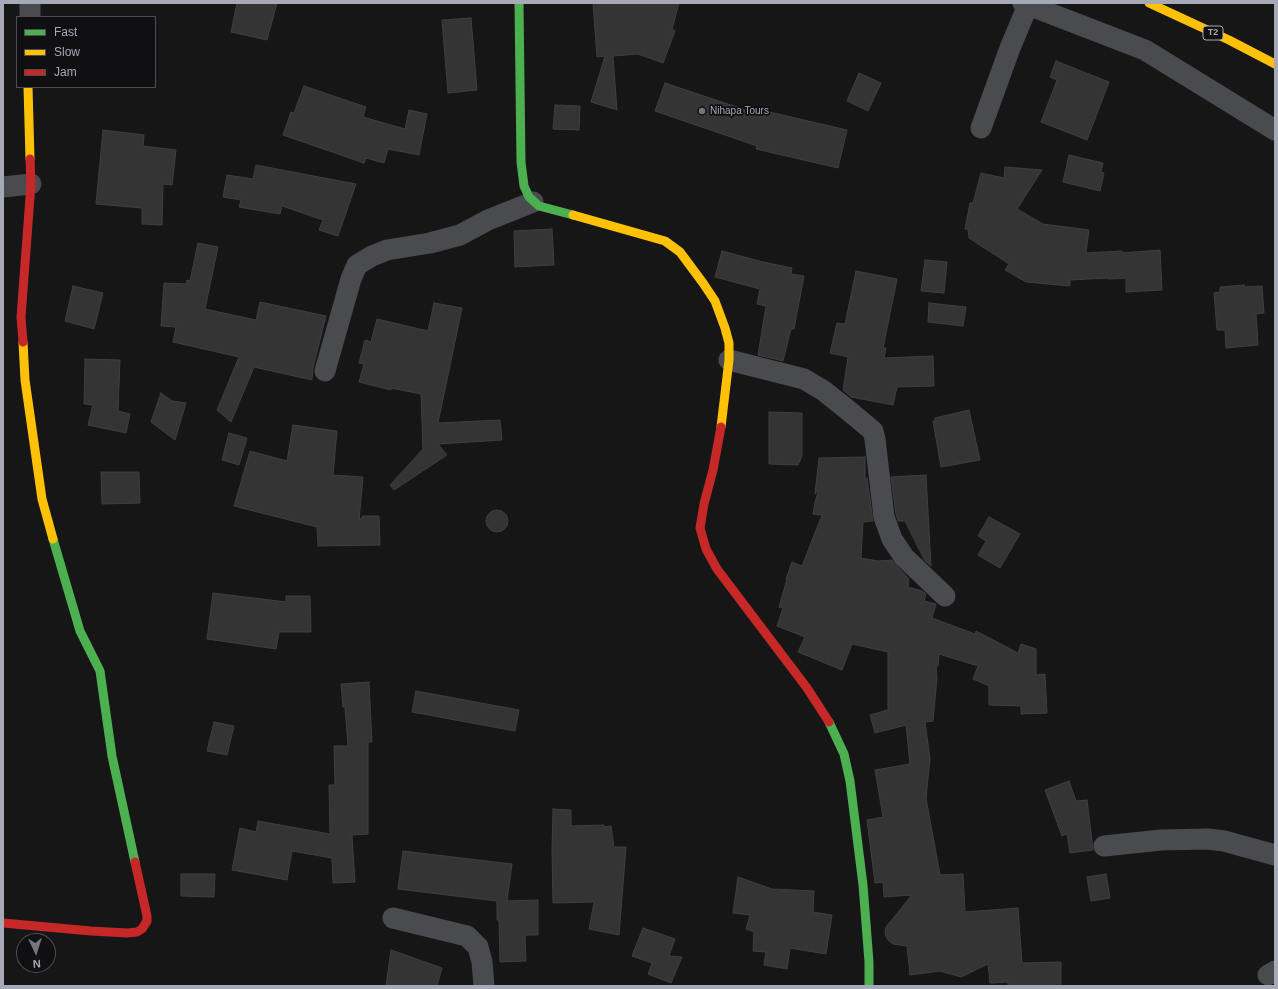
<!DOCTYPE html>
<style>
body{margin:0}
#map{position:relative;width:1278px;height:989px;overflow:hidden;background:#161616;font-family:Helvetica,sans-serif}
canvas{display:block}
.frame{position:absolute;inset:0;border:4px solid #a6aab7;pointer-events:none}
.legend{position:absolute;left:16px;top:16px;width:140px;height:72px;box-sizing:border-box;background:#101012;border:1px solid #4c4e54;margin:0;padding:5px 7px;list-style:none;font-size:12px;color:#a6aab7}
.legend li{display:flex;align-items:center;gap:8px;height:20px}
.legend b{width:20px;border:1px solid #4c4e54}
.north{position:absolute;left:16px;top:933px;width:40px;height:40px;box-sizing:border-box;background:#101012;border:1px solid #4c4e54;border-radius:50%;rotate:176deg;font-size:11px;font-weight:700;line-height:16px;text-align:center;color:#a6aab7}
.north::after{content:'';display:block;margin:auto;width:14px;height:18px;background:#74767f;clip-path:polygon(50% 0,100% 100%,50% 72%,0 100%)}
</style>
<div id="map">
<canvas width="1278" height="989"></canvas>
<div class="frame"></div>
<ul class="legend">
<li><b style="height:5px;background:#4caf50"></b>Fast</li>
<li><b style="height:5px;background:#ffc107"></b>Slow</li>
<li><b style="height:5px;background:#c62828"></b>Jam</li>
</ul>
<div class="north">N</div>
</div>
<script>
const g = document.querySelector('canvas').getContext('2d');
g.lineJoin = 'round';
function fillPath(path, color) { g.fillStyle = color; g.fill(path, 'evenodd'); }
const poly = rows => new Path2D(rows.map(r => 'M' + r).join(''));
function trace(path, color, width, dash) { g.strokeStyle = color; g.lineWidth = width; g.lineCap = dash ? 'butt' : 'round'; g.setLineDash(dash || []); g.stroke(path); }
function write(font, color, halo, rows, align = 'center') {
  g.font = font + ' Helvetica,sans-serif'; g.lineWidth = 3.5; g.setLineDash([]); g.textBaseline = 'middle'; g.strokeStyle = halo; g.fillStyle = color; for (const [text, x, y, turn = 0] of rows) {
    g.save(); g.translate(x, y); g.rotate((+turn || 0) * Math.PI / 180); g.textAlign = isNaN(turn) ? turn : align; if (halo) g.strokeText(text, 0, 0); g.fillText(text, 0, 0); g.restore();
  }
}
const building = poly([
 [237,3,277,3,267,40,231,32,237,3],
 [593,3,679,3,672,29,675,31,663,63,638,54,613,56,617,110,591,102,605,56,597,57,593,3],
 [471,18,477,90,448,93,442,20,471,18],
 [1056,61,1109,82,1087,140,1041,122,1057,80,1050,77,1056,61],
 [859,73,881,83,868,111,847,101,859,73],
 [665,83,764,116,765,111,847,130,838,168,756,149,757,146,655,111,665,83],
 [304,86,366,107,363,117,405,129,409,110,427,114,419,155,388,149,384,163,366,158,364,163,283,135,291,112,294,113,304,86],
 [555,105,580,106,579,130,553,129,555,105],
 [103,130,144,135,143,146,176,150,172,185,163,184,162,225,142,224,142,208,96,204,103,130],
 [1069,155,1103,163,1101,172,1104,173,1100,191,1063,182,1069,155],
 [256,165,356,184,338,236,319,230,323,220,282,206,280,214,239,207,241,200,223,197,227,175,253,179,256,165],
 [1005,167,1042,170,1017,209,1043,224,1089,230,1086,253,1122,251,1122,253,1160,250,1162,290,1126,292,1126,278,1108,279,1108,278,1070,280,1070,286,1026,282,1005,270,1009,264,969,238,968,229,965,229,970,203,973,203,981,173,1004,178,1005,167],
 [552,229,554,265,515,267,514,231,552,229],
 [198,243,218,247,205,309,256,320,260,302,326,316,313,368,312,380,254,367,231,422,217,410,239,357,173,342,176,327,161,326,164,283,186,284,187,280,190,281,198,243],
 [722,251,763,262,792,268,791,274,804,276,794,329,791,329,783,361,758,355,766,306,757,304,760,289,715,277,722,251],
 [925,260,947,262,944,293,921,291,925,260],
 [856,271,897,279,883,348,886,348,884,358,933,356,934,386,897,387,893,405,851,397,843,390,848,357,830,353,837,323,845,324,856,271],
 [1244,285,1244,287,1262,286,1264,313,1256,314,1258,345,1226,348,1225,330,1217,330,1214,293,1220,292,1220,287,1244,285],
 [73,286,103,293,94,329,65,321,73,286],
 [434,303,462,308,438,423,500,420,502,440,438,444,447,455,394,490,390,485,423,449,421,394,391,388,391,390,359,382,364,364,359,363,365,340,371,342,377,319,428,331,434,303],
 [929,303,966,307,963,326,928,322,929,303],
 [85,359,120,360,118,411,130,414,126,433,88,425,93,405,84,404,85,359],
 [161,393,172,401,186,403,175,440,151,422,161,393],
 [969,410,980,460,941,467,933,421,935,421,935,418,969,410],
 [769,412,802,413,802,456,798,465,769,464,769,412],
 [293,425,337,431,333,475,363,477,359,520,363,516,379,516,380,545,318,546,317,527,234,506,250,451,287,461,293,425],
 [229,433,247,438,239,465,222,460,229,433],
 [865,457,865,478,867,478,873,521,863,522,861,558,878,561,892,560,909,579,908,587,922,591,926,594,924,601,936,604,932,618,975,634,976,631,1018,653,1021,644,1036,649,1036,675,1045,674,1047,713,1021,714,1021,706,989,705,989,686,973,679,978,666,939,654,938,666,936,666,937,678,933,721,925,722,930,759,926,798,940,875,963,874,965,912,1018,908,1022,963,1061,962,1061,986,1008,986,1008,982,990,983,988,964,961,977,940,971,910,975,907,946,893,944,888,940,885,934,886,927,912,895,884,897,883,882,875,883,867,820,883,817,875,770,910,764,906,725,875,733,870,715,888,710,888,652,852,644,842,670,798,652,805,637,777,626,783,608,779,607,787,579,786,579,792,562,802,566,822,515,813,514,815,502,819,489,815,494,819,458,865,457],
 [101,472,139,472,140,503,102,504,101,472],
 [926,475,931,566,925,561,905,521,898,521,896,514,891,477,926,475],
 '486 521a11 11 0 1 1 22 0a11 11 0 1 1-22 0Z',
 [989,517,1020,534,1000,568,978,555,986,541,978,536,989,517],
 [213,593,286,602,286,596,310,596,311,632,279,632,276,649,207,639,213,593],
 [369,682,372,742,368,742,368,834,352,835,355,882,333,883,332,858,292,851,287,880,232,870,240,828,256,832,258,821,330,834,329,785,335,785,334,746,348,746,345,707,343,707,341,684,369,682],
 [416,691,519,710,515,731,412,712,416,691],
 [214,722,234,726,227,755,207,751,214,722],
 [1069,781,1076,801,1087,800,1093,850,1070,853,1067,834,1062,836,1045,790,1069,781],
 [553,809,571,810,571,826,604,825,604,827,611,826,614,847,626,847,619,935,589,929,594,902,553,903,552,849,553,809],
 [403,851,512,864,507,901,538,900,538,935,525,935,526,961,500,962,499,920,497,920,497,901,398,889,403,851],
 [181,874,215,874,214,897,181,896,181,874],
 [1106,874,1110,898,1091,901,1087,877,1106,874],
 [738,877,772,889,814,891,813,912,832,915,826,954,790,948,787,969,764,965,766,952,753,951,754,932,746,929,750,915,733,913,738,877],
 [643,928,675,939,669,956,682,957,671,983,648,974,652,963,632,956,643,928],
 [391,950,442,968,437,986,386,986,391,950]
]);
const street = poly([
 [1023,3,1145,50,1275,130],
 [30,17,30,3],
 [981,128,1010,48,1028,5],
 [3,187,31,184],
 [729,360,804,379,824,391,849,411,873,431,875,439,884,517,892,539,904,557,945,596],
 [325,371,351,279,357,265,372,256,387,250,430,243,460,235,488,220,533,202],
 [1104,846,1161,840,1208,839,1224,841,1275,855],
 [393,918,467,936,478,947,482,962,484,986],
 [1268,975,1275,971]
]);
const fast = poly([
 [519,3,521,162,524,186,529,197,539,206,573,215],
 [53,539,80,631,100,671,112,756,135,862],
 [829,722,844,754,850,781,863,885,869,962,869,986]
]);
const slow = poly([
 [1149,3,1229,40,1275,64],
 [28,87,30,159],
 [573,215,665,241,680,252,703,283,715,301,725,328,729,343,729,360,721,427],
 [23,342,25,380,42,499,53,539]
]);
const jam = poly([
 [23,342,21,317,31,184,30,159],
 [721,427,713,470,704,504,700,528,706,549,717,569,807,688,829,722],
 [3,923,91,931,127,933,137,932,142,929,147,921,147,916,135,862]
]);
const markers = [
 [702,111,4,"#74767f"]
];
const shields = [
 [1213,33,20]
];
const shieldNames = [
 ["T2",1213,33]
];
const poiNames = [
 ["Nihapa Tours",710,111]
];
fillPath(building, '#343435');
trace(building, '#3e3f42', 1);
trace(street, '#4a4b4f', 21);
trace(fast, '#4caf50', 9);
trace(slow, '#ffc107', 9);
trace(jam, '#c62828', 9);
for (const [x, y, r, color] of markers) { const dot = new Path2D(); dot.arc(x, y, r, 0, 2 * Math.PI); g.fillStyle = color; g.fill(dot); trace(dot, '#101012', 1.5); }
for (const [x, y, w] of shields) { const box = new Path2D(); box.roundRect(x - w / 2, y - 7, w, 14, 3); g.fillStyle = '#101012'; g.fill(box); trace(box, '#a6aab7', 1); }
write('bold 9px', '#a6aab7', null, shieldNames);
write('10px', '#a6aab7', '#101012', poiNames, 'left');
</script>
